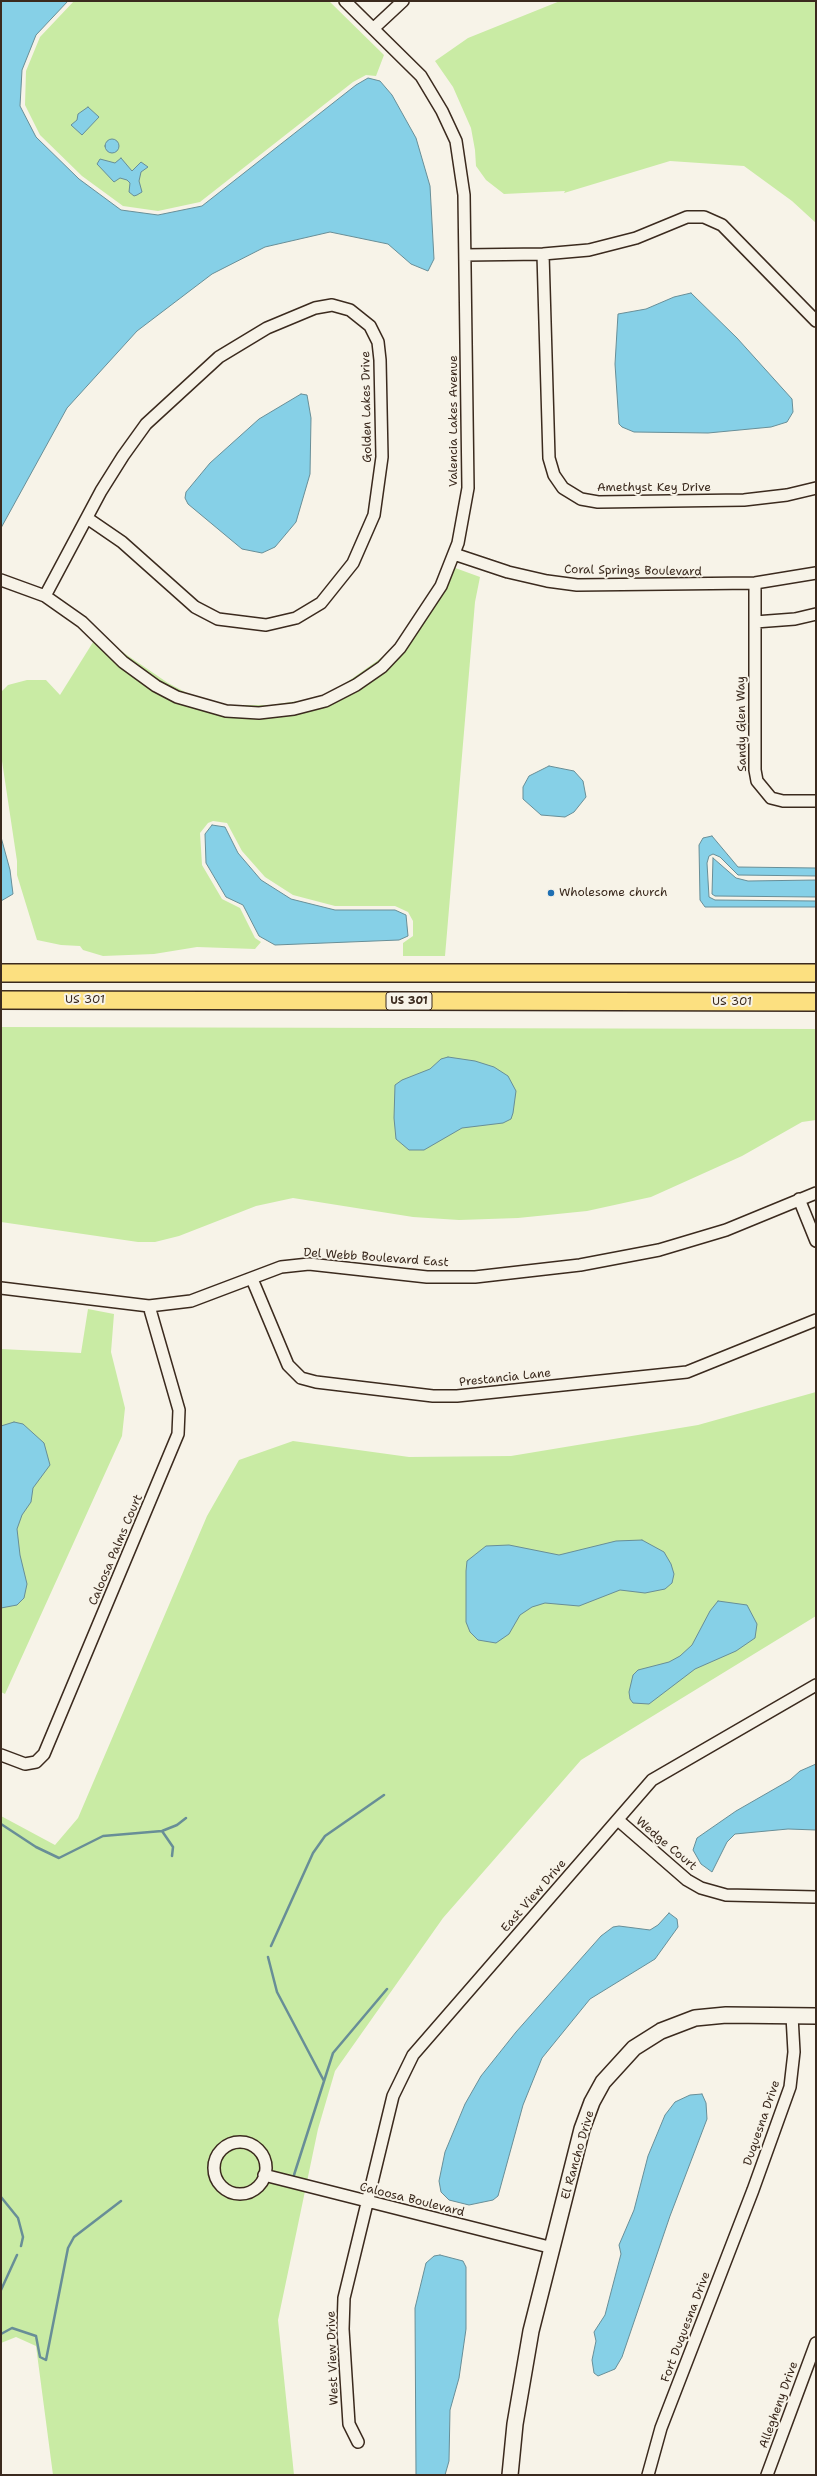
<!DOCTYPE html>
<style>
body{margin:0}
#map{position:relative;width:817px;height:2476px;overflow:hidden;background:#f7f3e8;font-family:"Shantell Sans",sans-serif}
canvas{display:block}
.frame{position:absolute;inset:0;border:2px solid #3b2a1e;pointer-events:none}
</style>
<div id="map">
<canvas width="817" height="2476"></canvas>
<div class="frame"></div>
</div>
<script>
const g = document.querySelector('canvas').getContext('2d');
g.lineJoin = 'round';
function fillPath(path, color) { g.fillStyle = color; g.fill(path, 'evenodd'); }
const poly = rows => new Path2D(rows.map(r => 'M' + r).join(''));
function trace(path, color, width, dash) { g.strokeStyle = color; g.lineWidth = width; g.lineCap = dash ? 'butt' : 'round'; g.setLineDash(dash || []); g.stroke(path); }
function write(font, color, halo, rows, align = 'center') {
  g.font = font + ' "Shantell Sans",sans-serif'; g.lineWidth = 4; g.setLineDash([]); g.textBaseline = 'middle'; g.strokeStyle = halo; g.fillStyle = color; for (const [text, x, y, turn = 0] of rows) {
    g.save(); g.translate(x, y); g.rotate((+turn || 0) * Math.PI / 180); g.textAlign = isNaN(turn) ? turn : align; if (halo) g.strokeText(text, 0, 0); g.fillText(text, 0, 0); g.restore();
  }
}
const green = poly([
 [74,1,329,1,384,55,376,76,366,75,353,82,200,202,158,211,123,206,82,176,40,135,25,105,26,71,40,37],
 [560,1,816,1,816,223,792,201,744,166,670,161,564,193,565,191,504,194,486,180,476,166,475,150,471,128,453,87,435,61,468,38],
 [447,565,480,577,475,602,445,956,403,956,403,943,413,936,413,921,408,912,395,906,335,906,293,895,265,877,242,851,227,823,213,821,208,823,200,833,202,865,222,899,240,908,255,938,261,942,255,949,197,947,154,954,103,956,83,950,80,946,61,945,37,940,17,875,17,861,2,761,2,691,8,685,27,680,46,680,60,695,100,631,121,651,168,683,210,705,270,705,326,697,391,651,433,599],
 [1,1027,816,1029,816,1120,802,1122,742,1156,651,1197,587,1211,518,1218,459,1220,413,1217,293,1198,256,1206,179,1236,155,1242,138,1242,1,1222],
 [88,1309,114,1314,111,1352,125,1408,122,1436,5,1694,1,1692,1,1349,81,1353],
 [816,1392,816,1616,581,1760,443,1918,335,2071,318,2129,278,2320,294,2475,53,2475,36,2346,16,2337,1,2343,1,1816,55,1845,78,1818,207,1516,239,1460,293,1441,409,1457,511,1456,698,1425]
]);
const water = poly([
 [1,1,68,1,36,35,22,70,20,106,36,137,79,179,121,210,158,215,202,206,356,85,368,78,380,81,392,95,416,138,430,186,434,259,428,271,411,264,388,244,330,232,265,247,212,274,137,331,67,408,1,528,1,1],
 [88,107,99,117,82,135,71,125,77,120,78,114,88,107],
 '105 146a7 7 0 1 1 14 0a7 7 0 1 1-14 0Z',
 [121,158,132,171,141,162,148,167,141,172,139,181,142,192,137,195,134,196,129,192,130,183,127,180,120,178,114,182,97,164,100,159,115,163,121,158],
 [691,293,737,338,792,399,793,412,787,422,771,427,708,433,634,432,622,427,619,424,615,364,618,314,646,309,674,297,691,293],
 [301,394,307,395,311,418,310,474,296,522,275,547,262,553,242,549,188,504,185,498,186,492,210,463,259,419,301,394],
 [549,766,574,771,583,781,586,797,574,812,565,817,541,815,523,799,523,787,529,776,549,766],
 [212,825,225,827,238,853,261,880,291,899,335,910,395,910,406,915,408,936,399,940,275,945,259,936,243,905,226,897,206,863,205,834,212,825],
 [712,836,738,867,816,868,816,876,738,875,720,857,713,854,709,856,707,863,709,897,715,900,816,901,816,907,705,907,700,900,699,845,703,838,712,836],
 [1,837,10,870,13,894,1,901,1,837],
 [713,858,736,878,748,881,816,880,816,897,715,896,712,894,713,858],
 [448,1057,475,1061,494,1067,508,1076,516,1091,513,1113,511,1119,503,1123,462,1128,424,1150,409,1150,396,1139,394,1118,395,1085,402,1080,430,1069,441,1059,448,1057],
 [14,1422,23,1424,44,1443,50,1465,33,1488,31,1502,22,1515,17,1529,20,1555,27,1584,24,1598,17,1605,1,1608,1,1426,14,1422],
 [642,1540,664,1552,671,1564,674,1574,672,1583,665,1589,645,1593,620,1590,579,1606,545,1603,532,1607,520,1615,509,1634,496,1643,478,1640,470,1632,466,1622,466,1571,467,1561,486,1546,509,1545,559,1555,616,1541,642,1540],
 [718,1601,747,1605,757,1624,755,1638,736,1651,695,1669,649,1704,633,1703,630,1699,629,1692,633,1675,638,1670,669,1662,680,1656,692,1645,710,1611,718,1601],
 [816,1764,816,1830,788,1829,735,1834,727,1842,712,1872,701,1864,693,1850,697,1838,736,1811,790,1780,800,1771,816,1764],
 [669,1913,677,1919,678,1927,655,1959,590,1999,542,2058,523,2105,498,2196,493,2200,469,2205,449,2200,441,2192,439,2181,445,2152,465,2104,481,2076,516,2032,601,1936,613,1927,619,1926,650,1930,658,1925,669,1913],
 [702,2094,706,2103,707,2119,670,2216,622,2357,615,2369,598,2376,594,2373,592,2360,596,2341,594,2332,605,2315,621,2254,619,2245,634,2210,648,2156,665,2115,675,2102,690,2095,702,2094],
 [440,2255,463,2261,466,2267,466,2329,459,2378,450,2410,449,2461,445,2475,416,2475,415,2308,426,2263,434,2256,440,2255]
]);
const stream = poly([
 [1,1824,36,1847,59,1858,103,1836,162,1831,177,1825,186,1818],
 [162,1831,173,1847,172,1856],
 [271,1946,313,1853,325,1836,384,1795],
 [268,1957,277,1992,324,2081],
 [294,2175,333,2053,387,1989],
 [1,2197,18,2218,23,2237,21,2246],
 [1,2290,17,2255],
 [1,2334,12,2328,36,2336,40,2357,46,2360,68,2248,74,2237,121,2201]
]);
const street = poly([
 [374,28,403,1],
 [543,254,549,458,554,475,563,488,581,499,598,502,744,500,787,495,816,488],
 [465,255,543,254,589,250,636,238,687,217,704,217,722,225,816,321],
 [454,554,508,572,547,581,577,585,755,583,816,573],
 [1,580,45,596,82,622,123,662,156,686,177,697,226,711,259,713,294,709,325,701,356,685,382,667,400,648,441,586,458,543,468,488,464,195,456,141,442,111,421,76,345,1],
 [755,583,755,770,757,781,771,798,783,801,816,801],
 [45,596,101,491,123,456,146,424,219,357,267,328,315,308,332,305,350,310,370,326,378,342,380,360,382,457,374,515,353,563,321,603,296,618,266,625,218,619,195,607,122,542,87,518],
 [755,622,795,619,816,614],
 [799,1199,816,1241],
 [252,1279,288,1365,301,1378,316,1382,433,1396,457,1396,687,1372,816,1320],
 [1,1288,149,1306,191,1301,281,1267,309,1264,427,1277,475,1277,580,1265,659,1250,726,1230,816,1193],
 [1,1755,25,1764,36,1762,44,1754,178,1434,179,1410,149,1306],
 [618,1820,687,1880,701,1888,726,1895,816,1897],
 '214 2168a26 26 0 1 1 52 0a26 26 0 1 1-52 0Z',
 [264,2175,553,2248],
 [358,2442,349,2424,343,2329,344,2298,393,2096,413,2055,652,1780,816,1685],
 [648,2475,661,2428,753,2190,790,2087,794,2052,792,2016],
 [767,2475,816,2343]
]);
const secondary = poly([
 [510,2475,515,2424,531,2331,582,2129,592,2102,603,2082,634,2048,661,2031,695,2018,726,2015,816,2016]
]);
const primary = poly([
 [1,973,816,973],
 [1,1000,816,1002]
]);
const markers = [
 [551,893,4,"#1f6fb2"]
];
const shields = [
 [409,1001,46]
];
const shieldNames = [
 ["US 301",409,1001]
];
const streetNames = [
 ["Golden Lakes Drive",367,407,-91],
 ["Valencia Lakes Avenue",454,421,-90],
 ["Amethyst Key Drive",654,488],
 ["Coral Springs Boulevard",633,571,1],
 ["Sandy Glen Way",742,724,-91],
 ["US 301",85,1000],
 ["US 301",732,1002],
 ["Del Webb Boulevard East",376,1258,4],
 ["Prestancia Lane",505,1378,-6],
 ["Caloosa Palms Court",116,1550,-67],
 ["Wedge Court",666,1844,40],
 ["East View Drive",534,1896,-49],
 ["Duquesna Drive",762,2123,-71],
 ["El Rancho Drive",578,2155,-74],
 ["Caloosa Boulevard",412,2200,14],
 ["Fort Duquesna Drive",686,2327,-69],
 ["West View Drive",333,2358,-92],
 ["Allegheny Drive",779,2405,-70]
];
const poiNames = [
 ["Wholesome church",559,893]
];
fillPath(green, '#c9eba4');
fillPath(water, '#86d0e7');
trace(water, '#688e97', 1);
trace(stream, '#688e97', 2.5);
trace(street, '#3b2a1e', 14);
trace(secondary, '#3b2a1e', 18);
trace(primary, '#3b2a1e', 20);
trace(street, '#f7f3e8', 11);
trace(secondary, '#f7f3e8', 15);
trace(primary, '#fce080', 17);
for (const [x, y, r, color] of markers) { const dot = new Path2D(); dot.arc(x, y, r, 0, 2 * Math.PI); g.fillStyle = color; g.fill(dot); trace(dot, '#f7f3e8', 1.5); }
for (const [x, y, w] of shields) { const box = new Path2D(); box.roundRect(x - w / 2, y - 9, w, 18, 3); g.fillStyle = '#f7f3e8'; g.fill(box); trace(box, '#3b2a1e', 1); }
write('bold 11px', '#3b2a1e', null, shieldNames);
write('12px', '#3b2a1e', '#f7f3e8', streetNames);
write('12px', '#3b2a1e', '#f7f3e8', poiNames, 'left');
</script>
